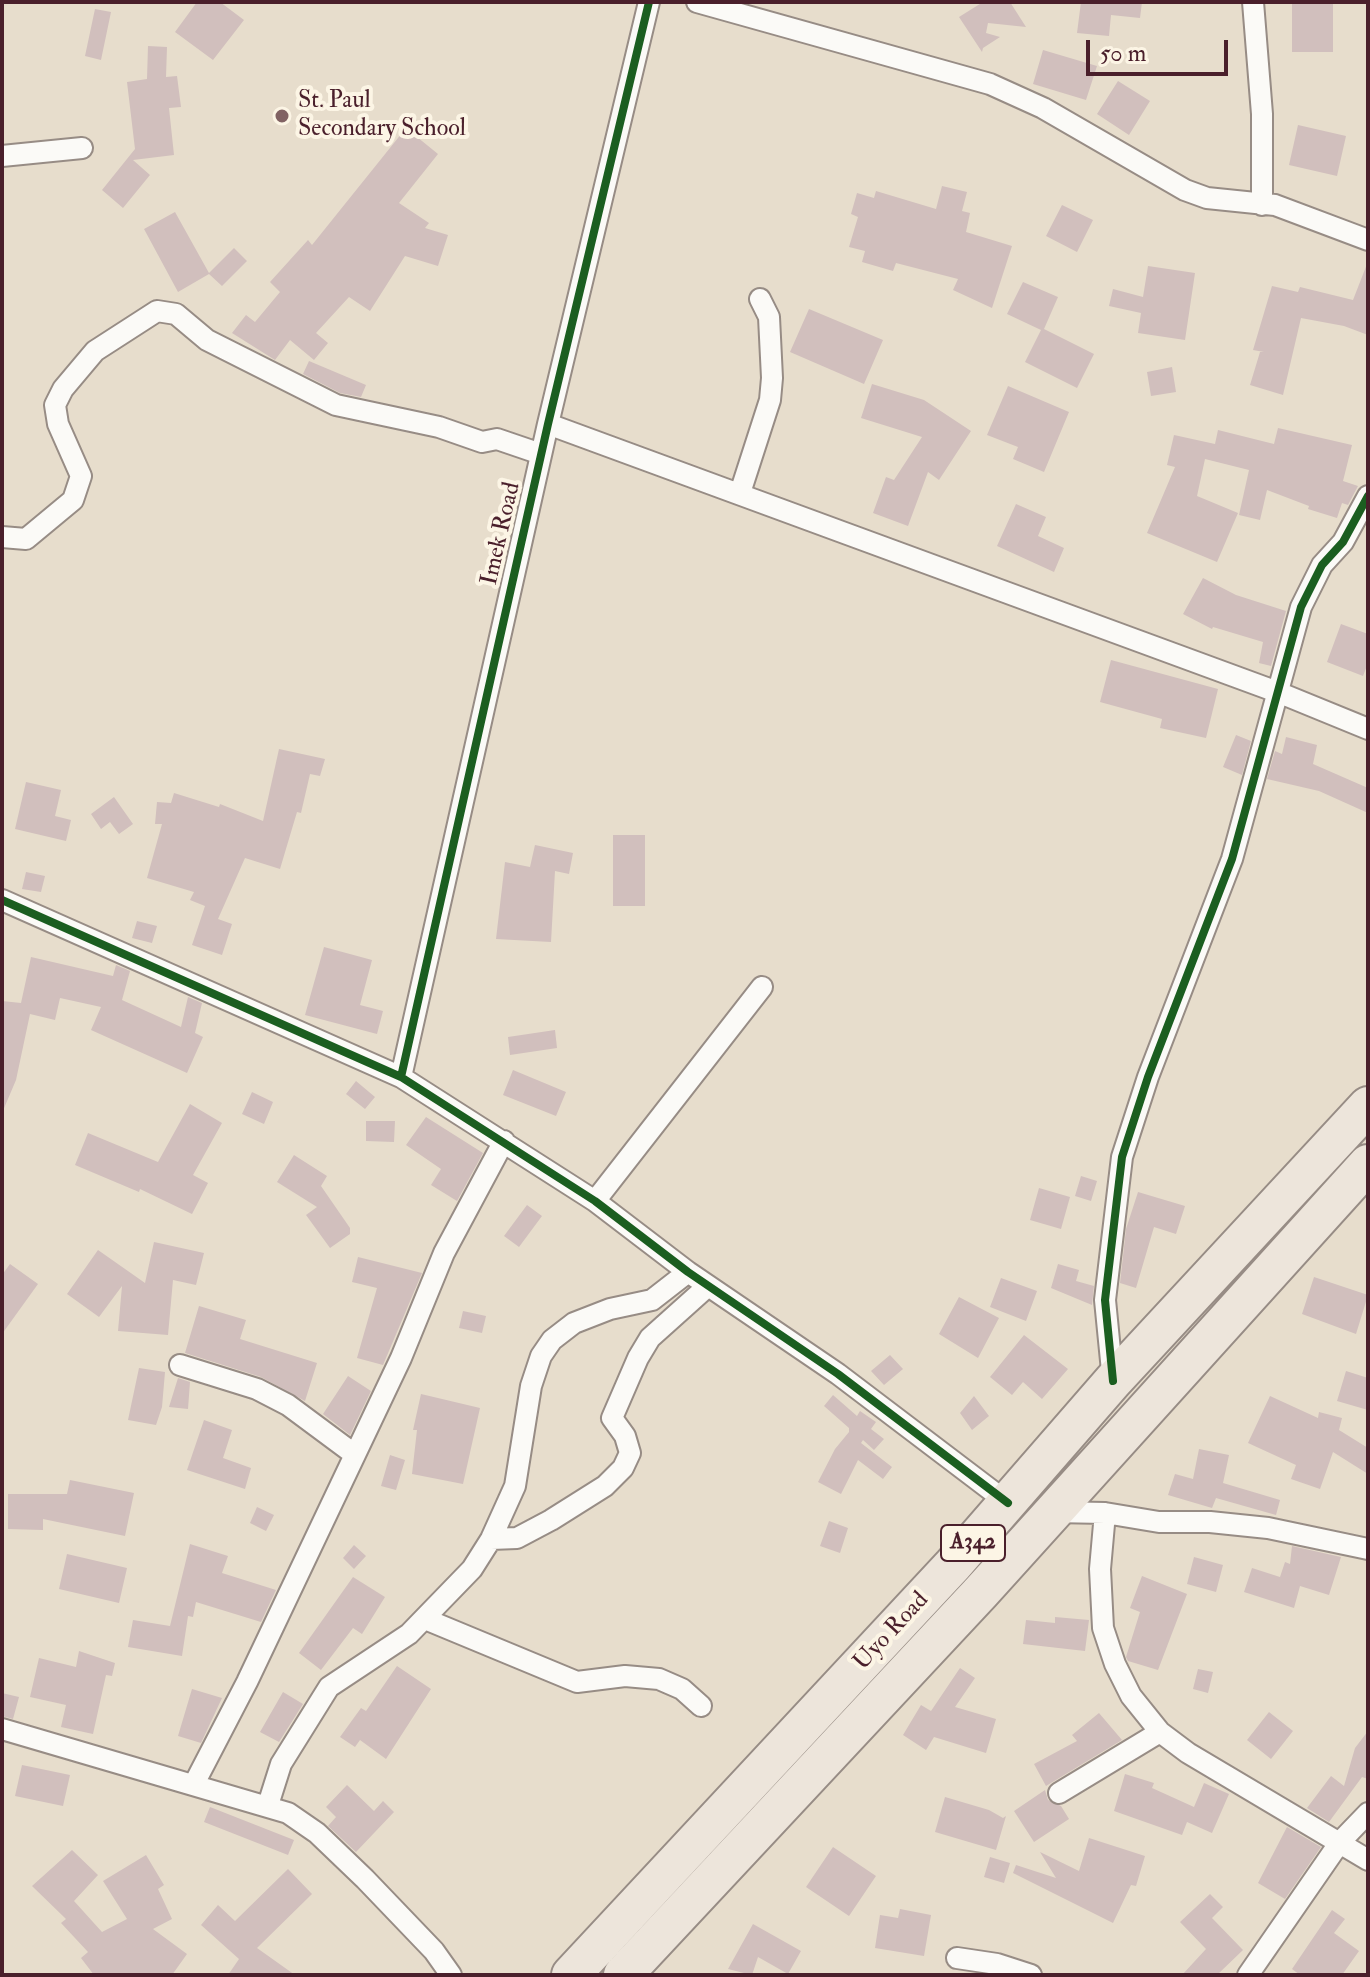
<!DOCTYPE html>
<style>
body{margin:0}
#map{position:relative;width:1370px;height:1977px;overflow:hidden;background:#e7ddcc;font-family:"IM FELL Double Pica",serif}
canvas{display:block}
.frame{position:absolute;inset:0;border:4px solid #4a1f2b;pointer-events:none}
.scale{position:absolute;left:1086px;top:40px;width:142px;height:36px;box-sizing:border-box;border:4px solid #4a1f2b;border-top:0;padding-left:10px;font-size:24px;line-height:28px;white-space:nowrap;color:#4a1f2b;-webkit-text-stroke:6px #fcf5e5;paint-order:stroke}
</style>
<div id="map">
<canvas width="1370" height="1977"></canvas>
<div class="frame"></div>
<div class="scale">50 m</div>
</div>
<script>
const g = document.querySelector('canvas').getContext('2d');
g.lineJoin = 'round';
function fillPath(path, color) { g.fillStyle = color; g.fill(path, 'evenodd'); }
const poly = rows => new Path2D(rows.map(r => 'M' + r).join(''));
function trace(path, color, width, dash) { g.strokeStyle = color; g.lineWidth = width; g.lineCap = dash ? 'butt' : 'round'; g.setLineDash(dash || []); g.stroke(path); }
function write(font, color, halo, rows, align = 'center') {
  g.font = font + ' "IM FELL Double Pica",serif'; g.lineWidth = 8; g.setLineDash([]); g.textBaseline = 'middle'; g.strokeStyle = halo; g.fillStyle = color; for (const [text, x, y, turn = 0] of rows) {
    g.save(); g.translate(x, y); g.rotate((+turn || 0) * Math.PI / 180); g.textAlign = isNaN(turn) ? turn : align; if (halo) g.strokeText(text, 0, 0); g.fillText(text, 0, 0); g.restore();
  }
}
const building = poly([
 [197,2,220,2,244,20,213,60,175,32],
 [983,2,1010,2,1026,27,988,23,986,33,1000,37,983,48,982,52,959,17],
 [1081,2,1142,2,1140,18,1111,15,1109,36,1077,33],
 [1292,2,1333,2,1333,52,1292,52],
 [95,9,111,12,101,60,85,56],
 [148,46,167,47,166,77,177,76,181,107,169,108,174,155,133,160,150,175,123,208,102,190,135,149,127,82,147,79],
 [1043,50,1097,66,1086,100,1033,84],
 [1118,81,1150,101,1129,135,1097,114],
 [1298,125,1346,136,1337,176,1289,165],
 [406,128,438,154,399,203,429,223,425,228,448,235,438,266,405,256,370,311,349,297,316,333,328,343,314,360,290,340,275,360,232,333,246,315,255,322,280,292,270,282,308,240,312,245],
 [942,186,967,192,962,211,970,213,966,232,1012,246,992,308,953,290,958,279,896,263,893,271,862,262,865,251,849,247,858,217,851,214,857,193,874,198,876,191,936,209],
 [1062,205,1093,220,1077,252,1046,236],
 [175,212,209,273,234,248,247,261,222,286,209,274,178,292,144,229],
 [1367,264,1368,335,1344,326,1301,318,1283,395,1250,385,1260,352,1264,352,1253,350,1272,286,1298,292,1300,287,1353,300],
 [1148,266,1195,273,1185,340,1138,333,1141,313,1109,306,1113,289,1143,297],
 [1023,282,1058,297,1044,329,1094,354,1077,388,1025,362,1041,330,1007,314],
 [809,309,883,340,864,384,790,352],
 [309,361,366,385,361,397,340,393,303,374],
 [1172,367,1176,392,1151,396,1147,372],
 [872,384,924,400,971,431,939,480,928,472,908,526,873,513,886,477,894,480,922,437,861,418],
 [1008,386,1069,412,1044,472,1013,459,1018,447,987,435],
 [1278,428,1352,445,1343,481,1358,486,1348,505,1342,503,1337,518,1308,509,1309,506,1267,490,1260,520,1239,515,1249,470,1205,459,1197,496,1238,513,1217,562,1147,533,1175,467,1167,465,1174,435,1215,444,1218,430,1274,444],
 [1016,504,1046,517,1038,536,1064,548,1054,572,997,546],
 [1203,578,1236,595,1286,611,1271,666,1259,663,1263,642,1213,627,1212,629,1183,614],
 [1341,624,1368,634,1368,663,1363,676,1327,662],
 [1111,660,1218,689,1206,738,1160,728,1162,719,1100,702],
 [1236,735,1251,741,1242,775,1223,767],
 [1286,737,1317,745,1313,764,1368,788,1368,813,1319,791,1267,779,1275,751,1282,754],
 [279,749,325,759,320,776,310,774,301,813,297,812,280,869,245,858,218,919,232,924,222,955,192,945,205,906,190,900,194,892,147,878,162,824,155,824,157,802,171,803,174,793,219,807,220,804,263,821],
 [26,782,61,790,55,816,71,820,66,841,15,829],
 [114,797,133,824,119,834,110,822,101,829,91,814],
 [613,835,645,835,645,906,613,906],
 [535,845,573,853,569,874,555,871,551,942,496,939,505,862,530,867],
 [26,872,45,876,41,892,22,889],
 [137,921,157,926,152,943,132,938],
 [324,947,372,960,360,1005,383,1011,377,1034,305,1015],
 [31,957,113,976,116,965,130,971,122,1000,181,1027,188,997,202,1003,195,1033,203,1037,187,1073,91,1030,101,1007,60,998,55,1020,30,1014,16,1080,2,1113,2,1001,21,1003],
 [555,1030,557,1048,510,1055,508,1037],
 [513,1070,566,1092,556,1116,503,1095],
 [356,1081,375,1097,365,1109,346,1094],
 [252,1092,273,1102,264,1124,242,1114],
 [190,1104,222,1123,193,1175,208,1183,192,1214,140,1189,139,1192,75,1165,88,1133,158,1162],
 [426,1117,483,1153,457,1201,431,1185,441,1169,406,1145],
 [366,1121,395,1121,394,1142,366,1141],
 [294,1155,327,1176,321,1186,350,1228,350,1234,330,1248,306,1215,317,1207,277,1182],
 [1081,1176,1097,1181,1091,1201,1075,1196],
 [1039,1188,1070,1197,1061,1229,1030,1220],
 [1138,1192,1185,1206,1176,1234,1154,1227,1136,1288,1120,1283,1126,1229],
 [527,1205,542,1216,519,1247,504,1236],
 [154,1242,204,1253,196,1285,173,1280,168,1335,118,1331,122,1286,99,1317,67,1294,98,1250,145,1283],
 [358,1257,422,1273,383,1365,357,1358,377,1288,352,1282],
 [10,1264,38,1284,2,1334,2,1275],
 [1058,1264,1079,1270,1076,1281,1094,1286,1092,1305,1051,1288],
 [1314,1277,1368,1295,1356,1334,1302,1314],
 [1001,1278,1037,1291,1026,1321,990,1307],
 [959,1297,999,1318,978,1358,939,1334],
 [199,1306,246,1320,240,1339,317,1363,305,1401,261,1377,185,1353],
 [463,1311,486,1316,482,1333,459,1328],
 [1024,1335,1068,1369,1042,1399,1023,1382,1012,1395,990,1377],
 [890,1355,903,1369,884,1385,871,1371],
 [139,1368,165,1372,162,1407,156,1425,128,1420],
 [1346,1371,1368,1378,1368,1410,1337,1401],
 [348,1376,371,1391,350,1435,323,1414],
 [178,1378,190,1382,188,1409,169,1407],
 [421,1394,480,1408,463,1484,412,1474,417,1430,413,1430],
 [833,1395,857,1416,860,1411,876,1422,871,1429,884,1439,874,1450,863,1440,861,1443,892,1467,883,1479,858,1460,841,1494,818,1482,835,1449,849,1432,849,1428,824,1406],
 [974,1396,989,1416,972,1430,960,1413],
 [1270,1396,1318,1418,1319,1412,1342,1418,1339,1430,1368,1448,1368,1474,1333,1452,1320,1489,1291,1479,1296,1465,1248,1443],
 [204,1420,232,1430,223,1458,251,1468,245,1489,187,1470],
 [1199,1449,1229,1455,1223,1483,1280,1500,1276,1515,1216,1498,1212,1508,1168,1495,1175,1474,1193,1479],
 [390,1455,405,1460,396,1490,381,1486],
 [70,1480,134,1493,125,1536,43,1519,43,1530,8,1529,8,1494,67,1494],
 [257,1507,274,1515,266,1531,250,1523],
 [829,1521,848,1528,840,1553,820,1546],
 [190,1544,228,1556,222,1573,276,1590,261,1622,196,1602,193,1617,188,1616,182,1656,128,1647,133,1620,170,1626],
 [354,1545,366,1556,354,1569,343,1558],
 [1292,1546,1341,1557,1329,1595,1300,1586,1294,1608,1244,1592,1252,1568,1280,1577,1285,1562,1290,1564],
 [67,1554,127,1568,119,1603,59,1589],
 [1194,1557,1223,1565,1216,1592,1187,1584],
 [1142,1576,1187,1594,1158,1670,1128,1661,1126,1657,1140,1612,1130,1608],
 [353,1577,385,1597,362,1634,353,1628,321,1670,299,1653],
 [1055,1617,1089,1620,1085,1651,1023,1644,1026,1620,1055,1623],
 [79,1651,115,1663,112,1676,106,1675,93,1734,61,1727,66,1705,30,1697,39,1658,76,1667],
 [397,1666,431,1689,386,1759,360,1740,355,1747,340,1737,361,1708,366,1711],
 [960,1668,975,1678,955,1707,996,1719,986,1753,934,1737,926,1750,903,1735,921,1705,931,1711],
 [1198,1669,1213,1672,1208,1693,1193,1689],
 [192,1689,222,1698,201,1743,178,1736],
 [283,1692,303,1704,279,1742,260,1732],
 [2,1693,19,1697,13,1719,2,1716],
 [1269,1712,1293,1731,1271,1759,1247,1740],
 [1099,1713,1122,1740,1046,1786,1034,1764,1077,1741,1072,1735],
 [1368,1731,1368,1779,1362,1777,1329,1822,1307,1808,1331,1776,1344,1786,1355,1748],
 [22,1765,70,1775,63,1806,15,1796],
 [1125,1774,1154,1783,1152,1788,1194,1807,1204,1783,1229,1794,1212,1833,1187,1822,1182,1835,1114,1811],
 [347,1785,374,1811,383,1801,394,1812,356,1852,328,1826,336,1817,326,1807],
 [1045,1790,1048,1800,1061,1806,1069,1819,1034,1842,1014,1811],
 [945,1797,989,1810,1003,1818,1006,1816,996,1850,935,1832],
 [210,1807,294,1840,288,1855,204,1822],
 [1287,1827,1321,1847,1285,1899,1258,1883],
 [1089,1838,1145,1856,1136,1886,1131,1885,1113,1923,1013,1873,1016,1865,1056,1878,1040,1852,1079,1871],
 [833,1847,876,1876,849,1916,806,1887],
 [72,1850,98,1875,74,1901,102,1932,127,1919,103,1881,146,1855,164,1885,158,1889,172,1919,153,1929,187,1954,172,1975,94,1975,81,1958,88,1952,61,1923,66,1919,32,1886],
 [990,1857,1010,1863,1004,1883,984,1877],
 [288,1869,312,1894,257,1948,295,1975,228,1975,239,1959,201,1925,218,1905,235,1921],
 [1210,1894,1223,1907,1212,1918,1243,1950,1217,1975,1182,1975,1206,1949,1180,1922],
 [900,1909,931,1915,924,1956,875,1948,880,1915,898,1918],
 [1332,1910,1345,1919,1334,1933,1359,1951,1342,1975,1300,1975,1292,1969],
 [753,1924,801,1951,788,1974,758,1957,752,1975,728,1969]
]);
const street = poly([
 [697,2,990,84,1043,108,1185,190,1207,198,1275,205,1368,240],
 [1253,2,1262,114,1262,205],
 [2,156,82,148],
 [548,424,1280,693,1368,729],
 [740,493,770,400,772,378,769,317,760,299],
 [2,537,26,539,73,500,81,476,58,424,55,405,63,389,95,351,157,311,176,314,207,340,336,405,439,427,482,442,497,439,541,454],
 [2,900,401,1077,595,1201,688,1272,838,1374,1008,1503],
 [401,1077,548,424,649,2],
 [595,1201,762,987],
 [180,1365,257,1389,288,1405,354,1454],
 [1113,1381,1105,1300,1122,1157,1148,1077,1232,859,1301,607,1322,565,1343,542,1368,496],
 [1053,1512,1105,1513,1159,1522,1210,1522,1268,1528,1368,1549],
 [1105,1513,1100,1569,1103,1628,1115,1664,1131,1696,1160,1732,1188,1753,1368,1860],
 [491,1539,517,1538,551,1520,605,1486,623,1468,630,1453,625,1436,612,1418,638,1358,650,1338,708,1286],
 [425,1619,577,1682,625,1676,659,1679,682,1689,701,1706],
 [2,1729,288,1813,317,1833,365,1879,434,1951,451,1975],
 [194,1784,247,1682,401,1358,444,1253,504,1141],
 [1059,1793,1160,1732],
 [268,1805,281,1764,329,1687,409,1634,472,1569,491,1539,515,1486,531,1386,541,1356,552,1340,574,1323,610,1309,652,1300,688,1272],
 [957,1958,997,1964,1031,1975],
 [1248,1975,1340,1842,1368,1813]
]);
const highway = poly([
 [571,1975,953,1565,1113,1381,1368,1106],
 [623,1975,981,1592,1368,1164]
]);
const cycleway = poly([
 [2,900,401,1077,595,1201,688,1272,838,1374,1008,1503],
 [401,1077,548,424,649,2],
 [1113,1381,1105,1300,1122,1157,1148,1077,1232,859,1301,607,1322,565,1343,542,1368,496]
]);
const markers = [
 [282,116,8,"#816263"]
];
const shields = [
 [973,1543,64]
];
const shieldNames = [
 ["A342",973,1543]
];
const poiNames = [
 ["St. Paul",298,102],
 ["Secondary School",298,130]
];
const streetNames = [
 ["Imek Road",502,534,-77],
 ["Uyo Road",892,1632,-47]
];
fillPath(building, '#d1bfbd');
trace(street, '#978c85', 24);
trace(highway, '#978c85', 42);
trace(street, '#fbfaf7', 20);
trace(highway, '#ede5db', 38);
trace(cycleway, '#1b5e20', 8);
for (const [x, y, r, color] of markers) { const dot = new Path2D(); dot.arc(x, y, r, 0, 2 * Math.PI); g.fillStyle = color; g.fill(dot); trace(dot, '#fcf5e5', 3); }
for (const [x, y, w] of shields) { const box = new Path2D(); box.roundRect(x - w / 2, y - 18, w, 36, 6); g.fillStyle = '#fcf5e5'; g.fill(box); trace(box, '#4a1f2b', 2); }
write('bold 22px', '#4a1f2b', null, shieldNames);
write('24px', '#4a1f2b', '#fcf5e5', poiNames, 'left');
write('24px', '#4a1f2b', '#fcf5e5', streetNames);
</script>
